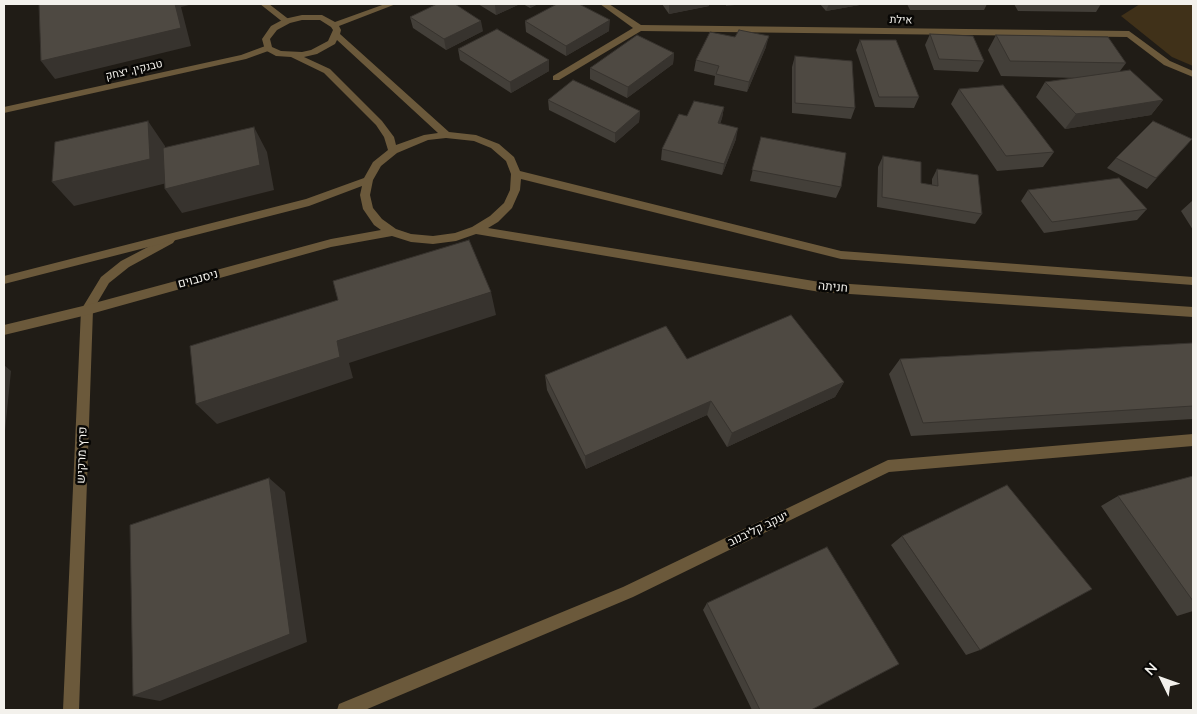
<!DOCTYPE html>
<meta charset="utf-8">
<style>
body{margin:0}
#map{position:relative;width:1197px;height:714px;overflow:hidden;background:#201c16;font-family:Mulish,sans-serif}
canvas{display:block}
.frame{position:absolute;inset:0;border:5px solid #f3f1ec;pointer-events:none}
.north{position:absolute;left:1137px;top:654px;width:50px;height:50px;-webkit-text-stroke:4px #080705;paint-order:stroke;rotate:312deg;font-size:14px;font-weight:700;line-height:20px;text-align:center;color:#f3f1ec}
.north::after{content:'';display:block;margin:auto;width:18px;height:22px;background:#f3f1ec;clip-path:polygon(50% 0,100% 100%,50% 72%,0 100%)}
</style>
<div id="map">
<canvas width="1197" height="714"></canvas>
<div class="frame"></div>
<div class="north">N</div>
</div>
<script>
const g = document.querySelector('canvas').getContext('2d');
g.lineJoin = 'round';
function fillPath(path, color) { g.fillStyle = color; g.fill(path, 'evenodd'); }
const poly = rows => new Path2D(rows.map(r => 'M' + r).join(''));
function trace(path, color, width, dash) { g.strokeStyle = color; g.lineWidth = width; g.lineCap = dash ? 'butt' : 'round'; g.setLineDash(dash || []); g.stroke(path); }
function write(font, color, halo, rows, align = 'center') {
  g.font = font + ' Mulish,Heebo,sans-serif'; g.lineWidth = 5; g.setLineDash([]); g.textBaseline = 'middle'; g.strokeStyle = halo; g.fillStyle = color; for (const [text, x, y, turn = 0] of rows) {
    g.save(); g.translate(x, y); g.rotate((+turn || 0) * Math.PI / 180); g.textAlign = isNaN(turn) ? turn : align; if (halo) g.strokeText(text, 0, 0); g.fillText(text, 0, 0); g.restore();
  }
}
const green = poly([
 [1140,4,1193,4,1193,66,1172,57,1121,16]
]);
const minor = poly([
 [260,4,269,4,291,21,284,23,260,4],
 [600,4,609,4,641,25,1129,31,1170,61,1193,71,1193,77,1164,65,1127,37,641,31,559,80,553,80,553,76,633,28,600,4],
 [268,45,271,46,271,50,246,59,4,113,4,107,241,55,268,45],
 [169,236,175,240,173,243,129,267,109,283,93,310,79,710,63,710,81,310,101,277,121,261,169,236],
 [1193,434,1193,446,889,472,633,597,365,710,337,710,339,704,623,587,888,460,1193,434]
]);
const tertiary = poly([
 [385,4,396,4,339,26,341,30,340,34,449,132,476,135,499,144,514,157,520,171,841,251,1193,277,1193,285,841,259,521,179,520,190,512,208,498,222,488,228,820,282,1193,307,1193,317,820,292,476,234,456,241,433,244,411,242,392,236,331,247,87,315,4,335,4,325,87,305,331,239,381,230,374,225,363,209,360,195,362,186,309,206,4,284,4,276,306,199,364,178,373,162,388,150,384,137,376,125,324,73,291,57,276,56,265,50,262,39,271,26,284,19,302,15,322,15,335,22,385,4],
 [302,20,320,20,331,27,333,30,328,41,311,50,302,52,281,51,272,47,270,39,277,30,290,23,302,20],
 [337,40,438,133,424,135,396,145,394,137,382,121,330,69,304,57,317,54,335,44,337,40],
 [446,138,474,141,491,148,506,161,511,174,510,190,504,203,490,216,472,227,455,233,433,236,411,234,396,229,382,219,373,208,370,195,373,180,381,166,397,153,428,140,446,138]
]);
const wall = poly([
 [478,4,520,4,496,15],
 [523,4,538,4,530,8],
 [662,4,709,4,709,6,669,14],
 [820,4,865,4,826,11],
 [907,4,987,4,984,10,910,10],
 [1014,4,1101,4,1096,12,1018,11],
 [410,17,483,31,446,50,413,28],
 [525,21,609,31,566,56,526,32],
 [930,34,984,61,978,72,934,70,925,45],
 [996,35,1126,63,1120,71,1163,100,1151,115,1065,129,1036,97,1045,82,1076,78,1001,76,988,50],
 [860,40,919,97,914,108,875,107,856,50],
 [766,47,747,92,714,85,715,76,694,71,696,60],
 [458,49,549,60,549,71,511,93,460,60],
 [674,53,673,64,627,98,590,79,590,68],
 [795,56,855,108,851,119,792,113,792,67],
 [959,89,1054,152,1043,167,997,171,951,104],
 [548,100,640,111,639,122,615,143,549,110],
 [724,107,722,118,720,124,736,139,722,175,661,160,662,149,687,116],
 [761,137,841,187,836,198,750,181],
 [1192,139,1147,189,1107,168,1116,158],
 [883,156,921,183,932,185,932,179,937,169,982,214,975,224,877,207,878,167],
 [1028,190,1147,209,1137,220,1044,233,1021,201],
 [1192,201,1193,201,1193,230,1181,211],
 [1193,343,1193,419,911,436,889,374,900,359],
 [687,359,844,382,835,397,727,447,707,415,586,469,547,390,545,375],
 [1193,476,1193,611,1177,616,1101,506,1118,496],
 [902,536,980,650,966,655,891,545],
 [707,603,811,710,752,710,703,610]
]);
const shadedWall = poly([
 [134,4,193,4,181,7,191,46,55,79,41,61],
 [497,4,520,4,496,15,495,5],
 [530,4,538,4,530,8],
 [669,4,709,4,709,6,669,14],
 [726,4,744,4,726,6],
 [829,4,865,4,826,11],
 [610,20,609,31,566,56,566,46],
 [481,21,483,31,446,50,444,39],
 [769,36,766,47,747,92,749,82],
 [674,53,673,64,627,98,628,87],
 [549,60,549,71,511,93,510,82],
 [1163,100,1151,115,1065,129,1076,114],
 [724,107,722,118,716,134,718,123],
 [640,111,639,122,615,143,615,133],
 [148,121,165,146,167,183,74,206,52,182],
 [254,127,267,152,274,190,182,213,165,189],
 [738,128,736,139,722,175,724,164],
 [491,292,496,315,349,363,353,378,217,424,196,404,337,341],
 [4,365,11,371,4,441],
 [844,382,835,397,727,447,732,433],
 [711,401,707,415,586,469,585,456],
 [269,478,285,492,307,642,160,701,133,696]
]);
const building = poly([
 [39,4,175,4,181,28,41,61,39,4],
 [437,4,455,4,481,21,444,39,410,17,437,4],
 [557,4,579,4,610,20,566,46,525,21,557,4],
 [497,29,549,60,510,82,458,49,497,29],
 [739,30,769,36,749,82,716,74,719,66,696,60,710,32,735,37,739,30],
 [930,34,973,36,984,61,939,59,930,34],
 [637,35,674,53,628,87,590,68,637,35],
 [996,35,1108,37,1126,63,1010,61,996,35],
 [860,40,896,40,919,97,879,97,860,40],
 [795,56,852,61,855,108,795,103,795,56],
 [1130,70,1163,100,1076,114,1045,82,1130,70],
 [573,80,640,111,615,133,548,100,573,80],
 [1003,85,1054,152,1006,156,959,89,1003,85],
 [694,101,724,107,718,123,738,128,724,164,662,149,679,114,687,116,694,101],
 [148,121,150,159,52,182,55,142,148,121],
 [1153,121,1192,139,1156,178,1116,158,1153,121],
 [254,127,260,165,165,189,163,148,254,127],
 [761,137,846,153,841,187,752,170,761,137],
 [883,156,921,162,921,183,938,186,937,169,978,175,982,214,882,197,883,156],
 [1119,178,1147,209,1052,222,1028,190,1119,178],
 [469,240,491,292,337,341,340,357,196,404,190,346,338,300,333,281,469,240],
 [791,315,844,382,732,433,711,401,585,456,545,375,666,326,687,359,791,315],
 [1193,343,1193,406,923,423,900,359,1193,343],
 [1193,476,1193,601,1118,496,1193,476],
 [269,478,290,634,133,696,130,525,269,478],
 [1007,485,1092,589,980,650,902,536,1007,485],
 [827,547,899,664,811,710,760,710,707,603,827,547]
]);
const farStreetnames = [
 ["אילת",901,20,1],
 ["טבנקין, יצחק",134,70,-13]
];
const streetNames = [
 ["ניסנבוים",198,279,-15],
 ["חניתה",833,287,5],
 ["פרץ מרקיש",82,455,-88],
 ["יעקב קליבנוב",758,529,-26]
];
fillPath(green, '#403119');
fillPath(minor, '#6b593b');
fillPath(tertiary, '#6b593b');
fillPath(wall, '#433f39');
fillPath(shadedWall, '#37332e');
fillPath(building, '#4e4942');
trace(building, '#37332e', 1);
write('11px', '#f3f1ec', '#080705', farStreetnames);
write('12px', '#f3f1ec', '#080705', streetNames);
</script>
